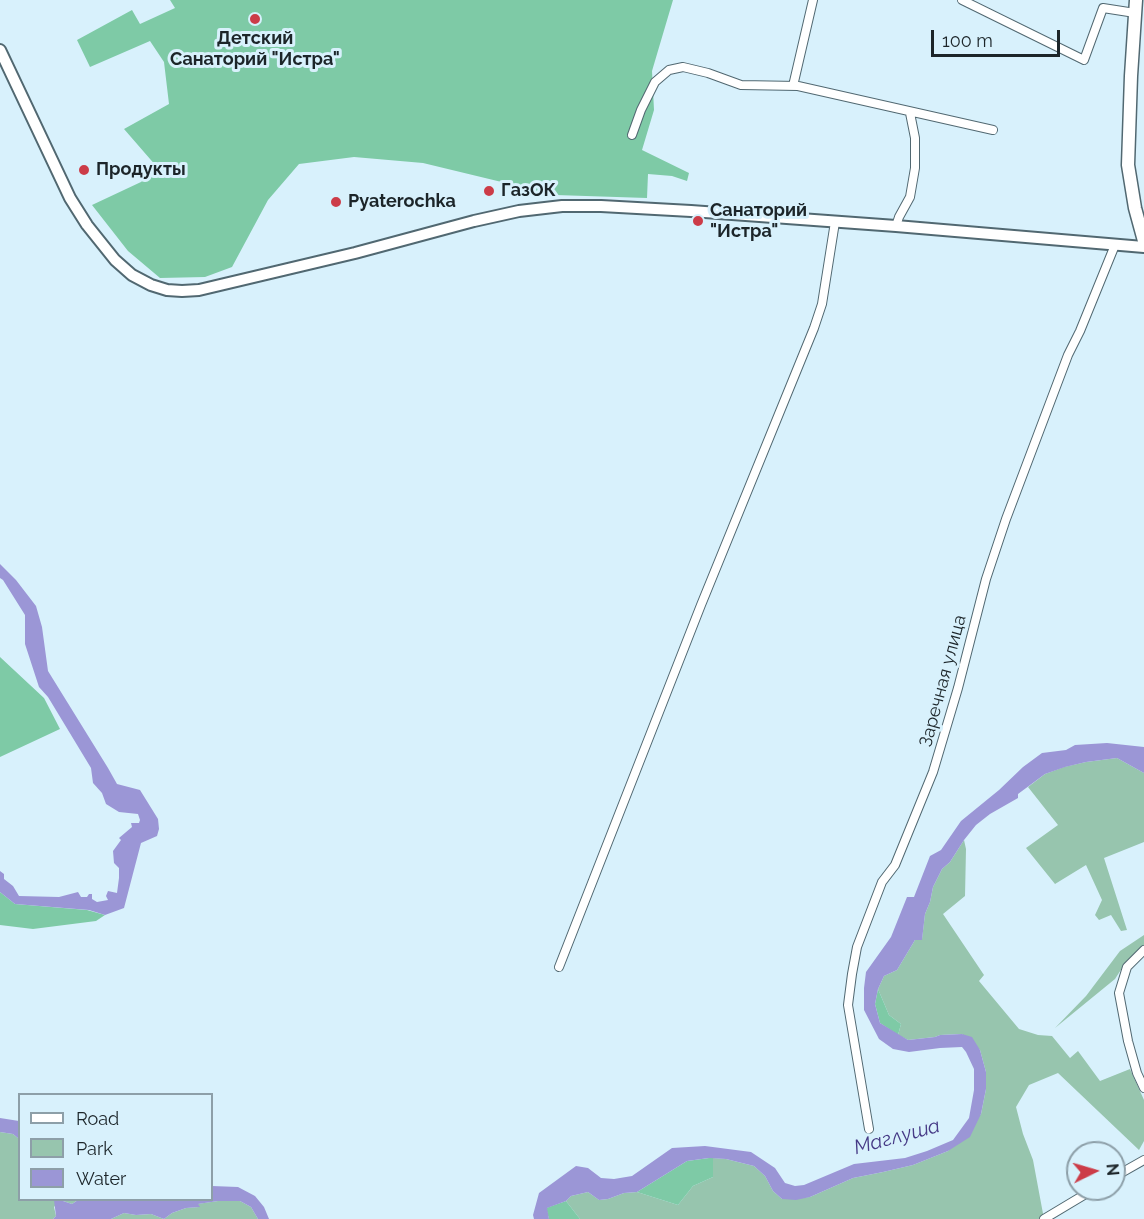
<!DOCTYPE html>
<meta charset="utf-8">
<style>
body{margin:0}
#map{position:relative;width:1144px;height:1219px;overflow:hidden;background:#d8f1fc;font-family:Raleway,sans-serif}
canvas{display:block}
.legend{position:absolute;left:18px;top:1093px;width:195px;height:108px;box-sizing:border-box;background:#d8f1fc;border:2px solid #8d9fa8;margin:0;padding:8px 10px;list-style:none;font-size:18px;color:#1c2529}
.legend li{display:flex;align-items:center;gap:12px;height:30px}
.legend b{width:30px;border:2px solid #8d9fa8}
.north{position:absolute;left:1066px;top:1141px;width:60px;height:60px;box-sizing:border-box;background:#d8f1fc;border:2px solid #8d9fa8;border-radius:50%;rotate:85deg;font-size:16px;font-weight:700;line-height:24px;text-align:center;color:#1c2529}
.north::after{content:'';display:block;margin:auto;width:21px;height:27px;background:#cc3c48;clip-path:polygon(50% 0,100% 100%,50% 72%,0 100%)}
.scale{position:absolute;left:931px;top:30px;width:129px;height:27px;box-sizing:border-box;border:3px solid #1c2529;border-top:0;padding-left:8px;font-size:18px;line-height:21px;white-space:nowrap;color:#1c2529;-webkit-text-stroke:4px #d8f1fc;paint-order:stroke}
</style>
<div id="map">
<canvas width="1144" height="1219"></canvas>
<ul class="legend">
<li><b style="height:8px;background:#fff"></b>Road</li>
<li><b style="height:16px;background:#97c5ae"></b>Park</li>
<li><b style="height:16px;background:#9b96d6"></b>Water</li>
</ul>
<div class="north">N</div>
<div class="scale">100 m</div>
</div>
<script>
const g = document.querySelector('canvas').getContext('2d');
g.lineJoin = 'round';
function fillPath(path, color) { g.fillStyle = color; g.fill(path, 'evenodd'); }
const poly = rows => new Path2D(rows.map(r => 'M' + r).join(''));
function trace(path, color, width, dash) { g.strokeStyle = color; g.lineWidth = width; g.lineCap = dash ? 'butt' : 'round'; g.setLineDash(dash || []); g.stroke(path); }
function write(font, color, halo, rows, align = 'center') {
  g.font = font + ' Raleway,sans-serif'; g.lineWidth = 6; g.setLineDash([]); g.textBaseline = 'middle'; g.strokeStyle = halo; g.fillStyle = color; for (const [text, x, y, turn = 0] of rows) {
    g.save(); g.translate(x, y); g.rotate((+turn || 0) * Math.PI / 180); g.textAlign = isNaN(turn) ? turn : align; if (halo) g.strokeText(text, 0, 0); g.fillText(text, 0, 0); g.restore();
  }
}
const green = poly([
 [1117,758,1144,773,1144,842,1104,858,1127,930,1121,931,1111,915,1099,920,1095,915,1102,900,1086,865,1055,884,1026,848,1058,825,1028,787,1045,774,1064,767,1086,762],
 [964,840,966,849,965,896,943,914,984,975,979,981,1019,1029,1038,1035,1052,1036,1070,1058,1078,1051,1100,1081,1130,1069,1144,1100,1144,1141,1139,1150,1058,1073,1029,1085,1016,1107,1023,1134,1033,1160,1044,1219,580,1219,566,1201,571,1196,588,1192,599,1200,608,1199,624,1193,637,1192,678,1205,693,1186,713,1177,713,1158,726,1159,754,1166,765,1176,773,1191,782,1199,810,1197,853,1178,883,1172,913,1165,948,1151,981,1114,986,1089,986,1072,980,1050,962,1034,940,1035,935,1037,908,1040,898,1035,901,1024,889,1015,878,989,884,976,897,970,915,940,922,939,925,914,930,902,933,887,942,869,950,862],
 [1144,935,1144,945,1124,965,1115,979,1055,1028,1086,996,1120,951],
 [0,1132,13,1134,19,1139,20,1200,78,1200,72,1204,60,1200,54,1207,56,1216,53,1219,0,1219],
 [218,1201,240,1201,251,1207,258,1219,111,1219,124,1213,136,1215,151,1214,164,1219,172,1213,186,1208,199,1207,197,1204]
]);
const forest = poly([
 [170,0,673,0,652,71,654,110,642,150,689,173,687,181,672,176,648,174,647,198,525,194,514,185,423,163,354,157,299,164,268,200,232,267,205,277,160,278,128,251,92,205,141,182,157,167,124,129,169,104,164,62,150,41,90,67,77,40,132,10,140,24,175,8],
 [0,657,44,698,60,729,0,757],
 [0,892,15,904,87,910,105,915,96,921,33,929,0,925],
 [878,989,889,1015,901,1024,898,1035,880,1023,875,1004],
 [709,1158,713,1158,713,1177,693,1186,678,1205,637,1192,687,1161],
 [566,1201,580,1219,549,1219,546,1208]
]);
const water = poly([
 [0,564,16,580,36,606,42,627,48,671,108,768,117,784,140,790,158,819,159,829,157,836,141,843,124,908,105,915,89,910,15,904,0,892,0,871,4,874,4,879,13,886,19,896,59,897,78,892,81,897,87,897,89,894,92,894,92,899,97,902,108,900,106,896,108,891,117,893,119,878,119,868,114,863,113,851,121,840,119,838,132,827,131,823,139,823,140,820,138,814,119,812,106,804,102,793,93,783,91,768,48,697,39,687,25,644,25,615,3,580,0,578],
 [1107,743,1144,747,1144,773,1117,758,1086,762,1065,767,1045,774,1018,794,1018,798,990,814,976,825,964,840,950,862,942,869,933,887,930,902,925,914,922,940,915,940,897,970,884,976,878,989,875,1004,880,1023,908,1040,935,1037,940,1035,962,1034,972,1037,980,1050,986,1072,986,1089,981,1114,970,1137,948,1151,913,1165,883,1172,853,1178,810,1197,796,1200,782,1199,773,1191,765,1176,754,1166,726,1159,709,1158,687,1161,637,1192,624,1193,608,1199,599,1200,588,1192,571,1196,566,1201,547,1208,549,1219,534,1219,533,1215,539,1193,576,1166,588,1168,601,1178,614,1179,632,1176,672,1148,705,1146,751,1152,775,1168,785,1183,795,1186,804,1185,854,1164,905,1158,927,1151,953,1140,969,1118,974,1090,974,1069,966,1052,962,1047,940,1048,909,1052,893,1049,879,1039,864,1010,864,988,866,972,891,937,907,897,914,897,930,856,941,850,961,821,999,790,1023,767,1042,753,1066,750,1075,745],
 [0,1118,19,1121,19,1139,13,1134,0,1132],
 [212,1186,238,1187,255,1196,264,1207,269,1219,258,1219,251,1207,240,1201,218,1201,198,1204,200,1207,186,1208,172,1213,164,1219,151,1214,136,1215,124,1213,111,1219,53,1219,56,1216,54,1200,60,1200,72,1204,78,1200,212,1200]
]);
const minor = poly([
 [962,0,1084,60,1103,8,1135,13],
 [793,86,813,0],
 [632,135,641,110,655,82,669,70,683,67,708,73,741,85,798,86,993,130],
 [896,226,899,217,910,197,915,168,915,138,910,113],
 [1144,950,1127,967,1119,993,1128,1041,1137,1073,1144,1088],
 [559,967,701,605,814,328,822,304,835,222],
 [869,1129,848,1005,852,974,857,947,882,882,895,865,933,772,958,688,986,579,1006,519,1068,355,1080,331,1115,245],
 [1114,1177,1144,1160],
 [1044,1219,1094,1189]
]);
const secondary = poly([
 [0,50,70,198,87,225,115,260,132,275,151,285,167,290,182,291,199,290,355,253,474,221,519,211,562,206,601,206,691,211,896,226,1144,247]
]);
const primary = poly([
 [1136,0,1131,76,1128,165,1135,208,1144,241]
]);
const markers = [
 [255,19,6,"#cc3c48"],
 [84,170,6,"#cc3c48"],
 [489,191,6,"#cc3c48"],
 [336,202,6,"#cc3c48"],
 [698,221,6,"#cc3c48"]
];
const poiNames = [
 ["Детский",255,39,"center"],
 ["Санаторий \"Истра\"",255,60,"center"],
 ["Продукты",96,170],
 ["ГазОК",501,191],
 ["Pyaterochka",348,202],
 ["Санаторий",710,211],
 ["\"Истра\"",710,232]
];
const streetNames = [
 ["Заречная улица",943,681,-75]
];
const waterNames = [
 ["Маглуша",897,1137,-15]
];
fillPath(green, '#97c5ae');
fillPath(forest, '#7ecaa6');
fillPath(water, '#9b96d6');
trace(minor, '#516871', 10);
trace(secondary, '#516871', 14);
trace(primary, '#516871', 15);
trace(minor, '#fff', 8);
trace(secondary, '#fff', 10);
trace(primary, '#fff', 12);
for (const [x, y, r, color] of markers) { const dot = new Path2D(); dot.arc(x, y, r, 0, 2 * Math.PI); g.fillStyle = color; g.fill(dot); trace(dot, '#d8f1fc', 2); }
write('bold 18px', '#1c2529', '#d8f1fc', poiNames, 'left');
write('18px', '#1c2529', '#d8f1fc', streetNames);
write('italic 20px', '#463a86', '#d8f1fc', waterNames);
</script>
